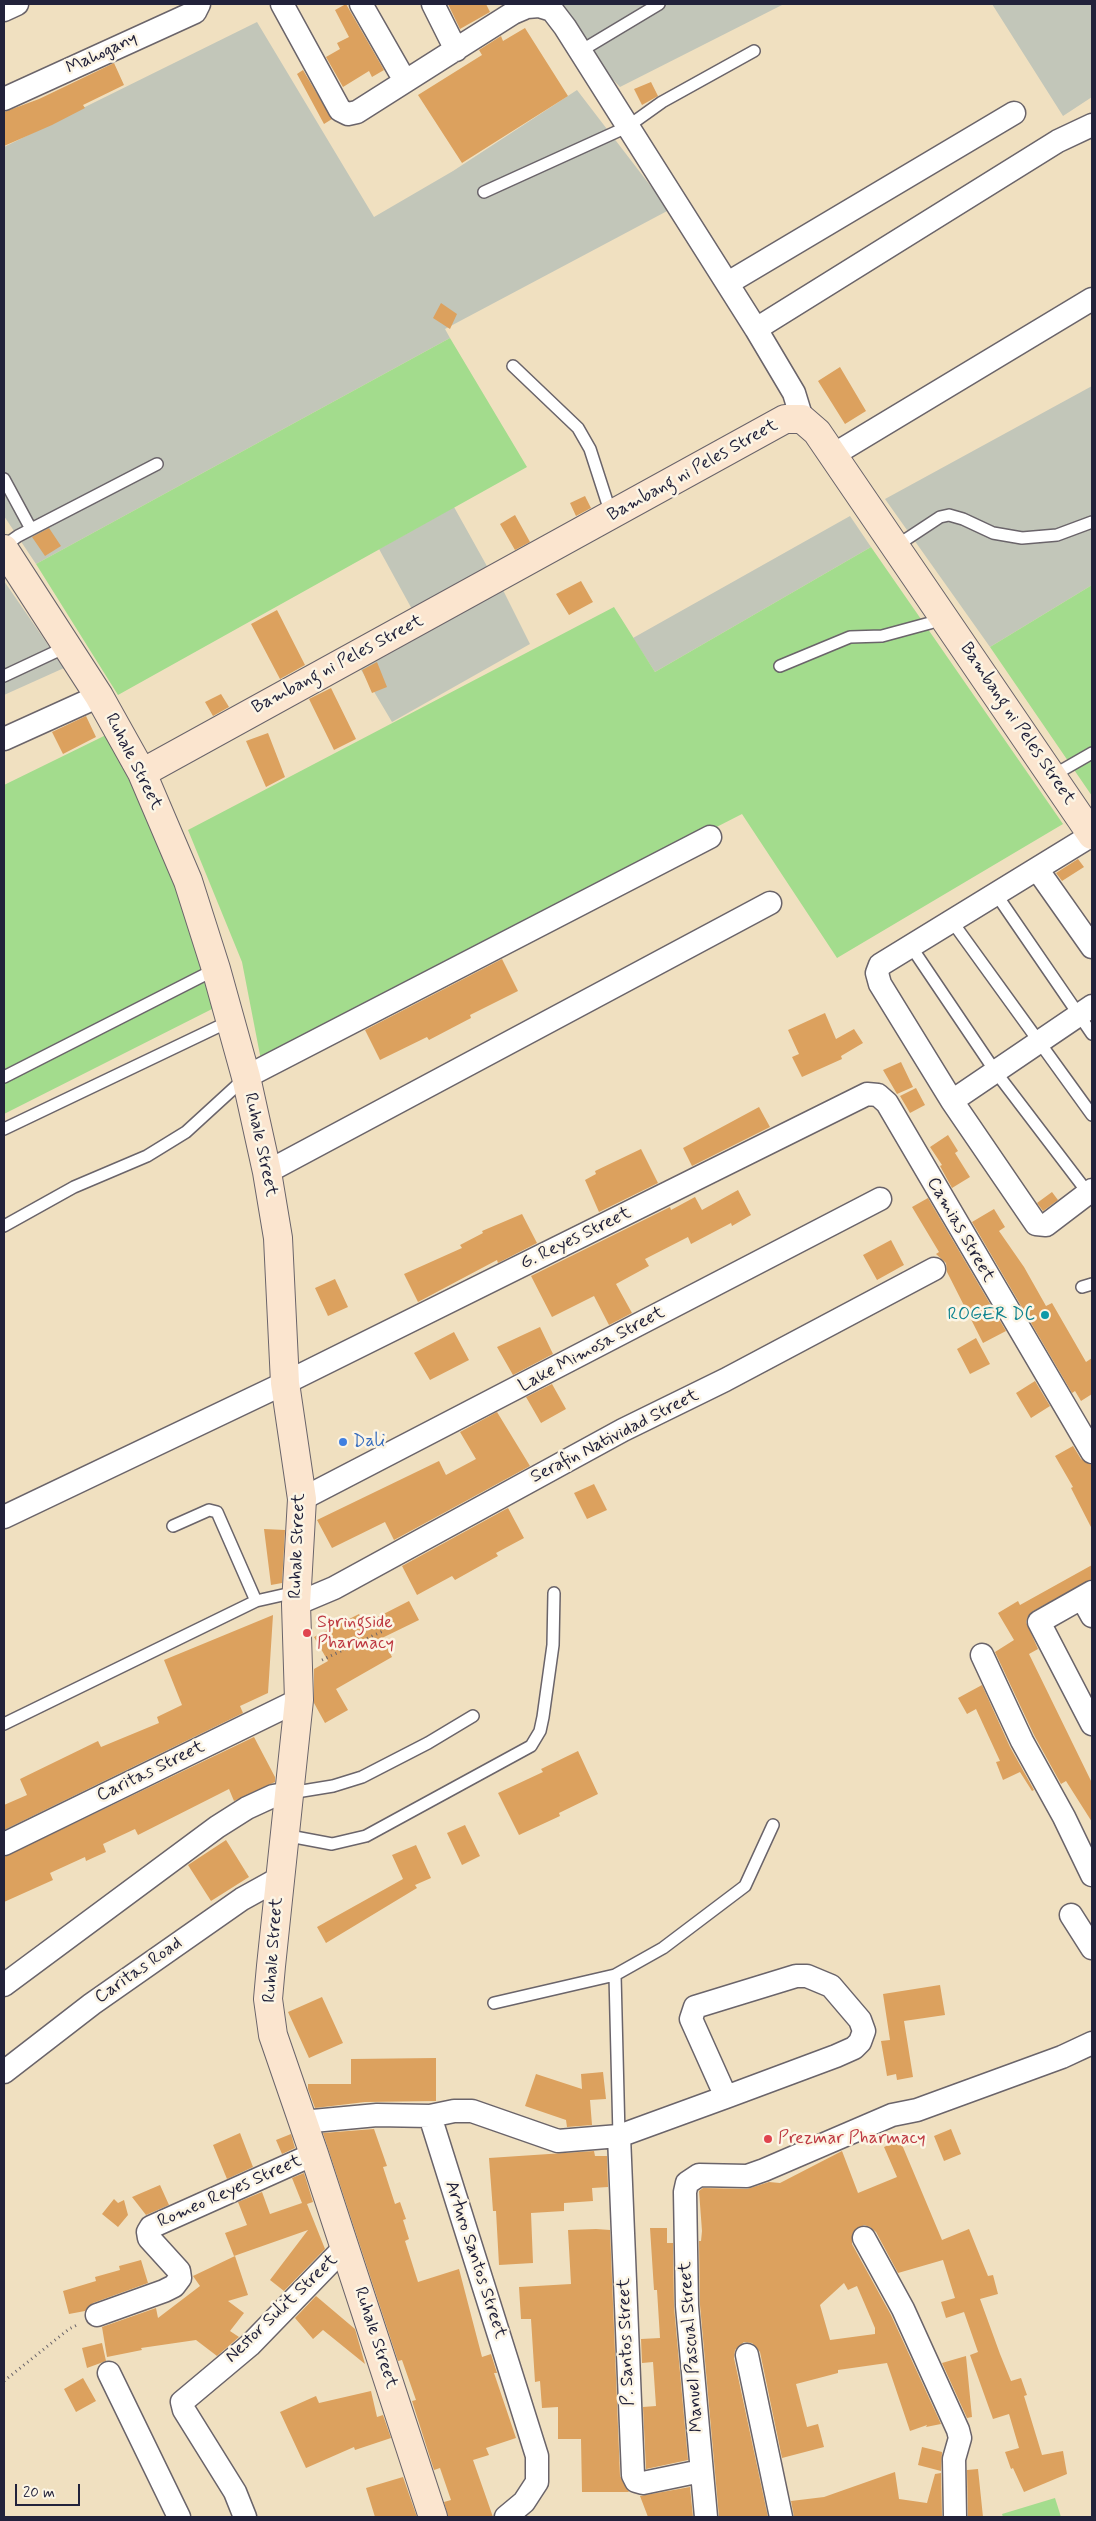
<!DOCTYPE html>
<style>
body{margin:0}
#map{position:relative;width:1096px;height:2521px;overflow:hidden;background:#f0e0c0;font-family:Mynerve,sans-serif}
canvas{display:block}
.frame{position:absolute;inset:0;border:5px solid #22223b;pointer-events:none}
.scale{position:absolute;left:15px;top:2484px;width:65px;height:22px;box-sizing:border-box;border:2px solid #22223b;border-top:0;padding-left:6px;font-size:15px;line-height:18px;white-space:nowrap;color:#22223b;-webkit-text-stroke:4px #fcf5e5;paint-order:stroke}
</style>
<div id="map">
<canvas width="1096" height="2521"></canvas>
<div class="frame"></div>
<div class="scale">20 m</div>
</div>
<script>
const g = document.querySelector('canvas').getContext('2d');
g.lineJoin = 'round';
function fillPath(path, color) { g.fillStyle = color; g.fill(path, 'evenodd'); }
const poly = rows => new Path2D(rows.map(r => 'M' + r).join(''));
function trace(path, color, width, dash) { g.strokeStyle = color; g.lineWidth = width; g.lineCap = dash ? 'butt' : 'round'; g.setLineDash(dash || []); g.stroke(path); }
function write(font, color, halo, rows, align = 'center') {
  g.font = font + ' Mynerve,sans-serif'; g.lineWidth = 5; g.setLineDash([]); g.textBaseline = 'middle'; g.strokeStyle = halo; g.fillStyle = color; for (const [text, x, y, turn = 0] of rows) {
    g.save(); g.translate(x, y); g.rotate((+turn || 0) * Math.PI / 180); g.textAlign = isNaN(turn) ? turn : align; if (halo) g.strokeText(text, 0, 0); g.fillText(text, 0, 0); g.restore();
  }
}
const industrial = poly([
 [554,4,784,4,620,87,584,49],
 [992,4,1092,4,1092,97,1063,116],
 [257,22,374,217,453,171,577,90,669,210,445,329,450,338,36,564,4,516,4,147],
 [1092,386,1092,585,990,647,885,499],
 [454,507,488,568,413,611,379,549],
 [850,516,871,547,655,672,633,638],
 [4,581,64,668,4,695],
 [503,590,530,644,392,722,360,668]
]);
const green = poly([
 [450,338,527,467,118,695,36,564],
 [871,547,1063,824,837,958,742,814,261,1060,242,962,188,830,614,607,655,672],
 [1092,585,1092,796,990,647],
 [106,735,168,856,218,1006,4,1114,4,785],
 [1055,2498,1061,2517,1003,2517,1002,2514]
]);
const building = poly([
 [346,4,384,70,372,77,369,71,343,87,326,57,340,49,337,43,349,37,335,10],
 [448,4,486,4,490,12,460,29],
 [525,28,568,96,462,163,418,95,482,55,479,50,501,36,503,41],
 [114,63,124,85,83,105,85,108,52,125,4,146,4,112,39,99],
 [303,70,332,119,324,124,297,74],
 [651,82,658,96,642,105,634,89],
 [441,303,457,314,450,329,433,318],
 [840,367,866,411,845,424,818,381],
 [585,496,591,508,576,516,570,503],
 [515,515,530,542,515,550,500,524],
 [49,528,61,546,45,556,32,537],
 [581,581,593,602,569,615,556,594],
 [277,610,305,665,280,679,251,624],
 [377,662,387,687,372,693,362,670],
 [331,688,356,739,334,750,309,699],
 [221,694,229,707,213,716,205,702],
 [86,716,96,737,63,754,52,732],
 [268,733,285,777,266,787,246,741],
 [1078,859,1084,867,1062,881,1056,873],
 [502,959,518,991,470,1015,471,1018,429,1040,427,1037,380,1060,365,1030],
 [825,1013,836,1039,854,1029,863,1043,841,1056,842,1059,802,1077,792,1057,799,1054,788,1030],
 [901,1062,913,1087,897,1094,883,1070],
 [916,1088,925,1105,910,1113,900,1096],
 [759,1107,770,1127,692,1166,683,1148],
 [948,1135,958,1151,955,1153,970,1177,952,1188,940,1166,942,1165,930,1147],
 [641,1149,658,1183,599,1212,585,1180,596,1174,595,1171],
 [738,1190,751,1215,732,1226,731,1223,691,1244,688,1237,645,1259,649,1266,616,1284,632,1313,609,1325,594,1296,552,1317,531,1276,670,1207,671,1210,695,1197,702,1210],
 [1052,1192,1058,1200,1043,1211,1037,1203],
 [928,1198,1006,1331,983,1343,947,1272,946,1263,936,1254,939,1252,912,1207],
 [994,1209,1005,1227,999,1231,1024,1267,1046,1306,1052,1303,1086,1362,1092,1358,1092,1394,1081,1401,1075,1391,1072,1393,972,1222],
 [522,1214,537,1243,498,1263,497,1260,418,1302,404,1274,462,1248,460,1245,483,1233,482,1231],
 [891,1240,904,1265,877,1280,863,1255],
 [335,1279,348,1307,328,1316,315,1288],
 [540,1327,553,1354,513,1375,497,1347],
 [454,1332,469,1360,430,1380,414,1353],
 [976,1338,990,1364,970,1374,957,1349],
 [1035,1381,1050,1406,1031,1418,1016,1393],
 [552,1384,566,1409,541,1423,526,1397],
 [497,1412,530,1466,394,1540,385,1522,332,1548,317,1520,439,1461,446,1475,476,1459,460,1432],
 [1073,1446,1081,1459,1092,1465,1092,1529,1071,1488,1073,1487,1055,1456],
 [594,1484,607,1510,587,1519,574,1493],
 [508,1508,524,1538,496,1553,498,1556,455,1580,452,1576,417,1595,402,1566],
 [264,1529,285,1530,282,1583,271,1585],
 [1092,1565,1092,1579,1033,1611,1028,1616,1026,1622,1038,1649,1029,1654,1092,1783,1092,1822,1066,1781,1061,1784,1034,1735,995,1652,1014,1640,998,1613,1018,1601,1020,1605],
 [409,1601,419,1620,382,1638,392,1657,336,1689,348,1710,325,1723,314,1703,314,1669,328,1661,314,1637,359,1614,364,1624],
 [273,1615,268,1693,240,1706,243,1713,4,1830,4,1805,27,1795,20,1779,98,1741,101,1747,159,1723,157,1717,182,1705,164,1660],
 [982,1685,1010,1747,1034,1790,1032,1791,1020,1772,1003,1780,996,1762,1000,1761,976,1709,967,1714,958,1698],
 [254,1737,275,1777,275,1782,234,1801,229,1789,138,1835,135,1829,103,1844,106,1852,86,1861,85,1857,50,1873,53,1880,4,1902,4,1857],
 [578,1751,598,1794,559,1813,560,1816,519,1835,498,1793,543,1772,541,1769],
 [465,1825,480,1856,462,1865,447,1833],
 [226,1840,249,1877,211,1901,188,1865],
 [416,1845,431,1878,415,1885,417,1888,326,1943,317,1927,403,1879,392,1855],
 [940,1985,945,2015,904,2021,913,2077,897,2080,896,2074,887,2076,881,2041,890,2040,883,1994],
 [322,1997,343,2043,309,2058,288,2012],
 [436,2058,436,2101,365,2102,315,2108,308,2089,308,2084,351,2084,351,2059],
 [603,2072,606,2099,590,2100,592,2125,567,2127,566,2120,525,2106,536,2074,582,2089,581,2074],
 [374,2129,387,2166,383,2167,395,2204,400,2202,406,2219,403,2220,409,2239,405,2241,418,2282,459,2269,482,2357,491,2354,497,2373,494,2373,516,2438,486,2448,489,2455,473,2460,493,2517,448,2517,444,2502,451,2500,440,2468,434,2470,412,2401,416,2400,402,2360,398,2361,323,2133],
 [951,2129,961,2154,944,2161,934,2136],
 [240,2133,253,2167,227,2179,213,2145],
 [291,2134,295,2148,282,2154,276,2140],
 [900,2140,942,2240,969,2229,988,2276,993,2275,998,2294,980,2299,1000,2354,1011,2381,1021,2378,1027,2395,1024,2396,1042,2455,1063,2451,1067,2474,1024,2492,1013,2468,1011,2469,1005,2452,1019,2448,1009,2414,993,2419,970,2355,978,2352,964,2312,946,2318,941,2302,955,2298,943,2260,898,2273,876,2232,870,2227,864,2225,853,2232,852,2244,891,2315,941,2424,926,2427,927,2425,910,2431,887,2363,838,2370,838,2373,796,2384,807,2427,818,2424,824,2447,782,2458,760,2352,752,2343,744,2342,735,2350,734,2358,768,2517,719,2517,700,2305,699,2241,701,2241,702,2231,699,2191,703,2188,747,2189,769,2182,780,2183,842,2151,858,2193,897,2177,884,2147],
 [844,2283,848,2290,857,2286,875,2328,875,2334,830,2340,820,2305],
 [594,2151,595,2156,607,2156,608,2187,592,2188,593,2201,564,2203,564,2211,531,2213,533,2263,499,2265,496,2211,493,2211,489,2158],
 [304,2173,313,2202,307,2204,325,2249,284,2291,270,2280,308,2230,234,2256,225,2233,247,2225,238,2202,262,2192,270,2214,302,2203,292,2178],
 [160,2185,169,2205,146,2215,132,2197],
 [114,2199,118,2203,124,2200,128,2215,118,2227,102,2214],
 [650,2228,667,2228,667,2243,673,2243,674,2307,688,2460,646,2469,643,2407,656,2406,653,2362,642,2363,641,2339,660,2338,657,2290,654,2290],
 [596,2229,610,2230,620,2476,629,2492,582,2492,581,2439,558,2439,558,2407,542,2408,540,2381,535,2382,531,2319,521,2319,519,2287,571,2284,568,2230],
 [235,2256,248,2295,228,2301,244,2313,230,2331,239,2337,217,2356,196,2340,141,2348,142,2350,107,2357,102,2327,156,2308,158,2318,200,2286,193,2276],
 [141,2260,148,2283,93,2303,85,2311,69,2314,63,2291,96,2281,95,2277,120,2270,119,2266],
 [316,2296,355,2329,365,2364,323,2330,313,2339,295,2318],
 [102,2343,106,2361,87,2368,82,2348],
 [966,2356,972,2417,967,2418,942,2363],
 [83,2378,96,2401,76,2412,64,2389],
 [371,2391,377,2417,383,2415,391,2438,355,2450,354,2447,306,2468,280,2412,316,2396,319,2403],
 [922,2447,942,2452,941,2471,918,2465],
 [978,2469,983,2517,968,2517,967,2470],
 [895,2472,899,2499,927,2503,935,2474,941,2473,942,2517,794,2517,791,2501,824,2497],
 [403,2477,417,2517,375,2517,366,2488],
 [690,2487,693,2517,648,2517,640,2496]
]);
const path = poly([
 [322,1660,385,1630],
 [4,2381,69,2329,79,2324]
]);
const lane = poly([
 [578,50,584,49,659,4],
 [484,192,627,127,662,102,754,51],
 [513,366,578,428,590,449,611,514],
 [4,479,31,529],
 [4,546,18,536,157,464],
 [896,546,940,517,949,515,963,519,993,533,1022,538,1057,535,1092,522],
 [780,666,850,637,882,636,930,623,942,614],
 [4,676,68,646],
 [1052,776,1092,753],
 [996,894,1092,1034],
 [951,920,1092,1115],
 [910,945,995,1071,1088,1193],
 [4,1077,216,969],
 [4,1129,230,1021],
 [4,1226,74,1187,147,1156,186,1132,245,1078],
 [1082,1287,1092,1284],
 [173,1526,209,1510,217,1512,256,1601],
 [4,1724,256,1601,296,1592],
 [290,1793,333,1786,362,1777,428,1743,473,1716],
 [284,1835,332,1844,366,1836,531,1746,540,1731,543,1717,553,1645,554,1593],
 [494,2003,615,1975],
 [619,2136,615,1975,663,1948,745,1886,773,1825]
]);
const street = poly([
 [282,4,340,110,348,114,357,112,513,13,527,7,539,6,552,10,565,27,756,329,794,393,802,419],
 [361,4,405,81],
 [433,4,456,50],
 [4,10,17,4],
 [4,99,195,12,199,4],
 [728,283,1014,113],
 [756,329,1058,141,1092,125],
 [833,455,1092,299],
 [4,739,99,696],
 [1092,835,880,965,877,973,880,984,952,1101,1036,1224,1046,1225,1092,1190],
 [1037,869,1092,947],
 [246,1077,710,837],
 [952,1101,1092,1006],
 [267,1172,770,903],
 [302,1499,880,1199],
 [4,1517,285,1383,867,1094,878,1095,887,1103,1092,1452],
 [1092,1592,1039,1622,1092,1724],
 [1082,1598,1092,1616],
 [296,1604,334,1588,623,1430,725,1380,934,1269],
 [982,1655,1022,1741,1064,1817,1092,1875],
 [4,1844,299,1700],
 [1071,1915,1092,1948],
 [4,1985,217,1827,247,1808,273,1796,290,1793],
 [4,2072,92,2004,242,1899,280,1878],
 [430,2116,454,2111,472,2111,558,2141,619,2136,726,2097,836,2056,854,2048,860,2042,864,2031,860,2020,831,1986,807,1976,796,1976,695,2007,691,2019,726,2097],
 [302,2122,377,2115,430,2116,537,2456,537,2482,524,2502,506,2517],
 [619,2136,633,2475,636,2481,643,2483,701,2471],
 [864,2238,903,2309,958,2430,960,2438,954,2459,955,2517],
 [97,2315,164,2291,174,2286,180,2278,179,2271,149,2238,148,2232,151,2227,314,2154],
 [747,2355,781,2517],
 [109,2373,179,2517],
 [245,2517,235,2492,184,2410,182,2402,250,2345,345,2247],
 [706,2517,687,2306,685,2192,687,2183,699,2175,747,2176,764,2170,892,2115,917,2110,1062,2057,1092,2043]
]);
const secondary = poly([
 [4,549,99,696,142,773,188,881,216,969,246,1077,267,1172,278,1238,285,1383,302,1499,296,1604,299,1700,271,1966,268,1999,273,2035,314,2154,433,2517],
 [142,773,785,419,802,419,817,432,1092,835]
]);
const markers = [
 [1045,1315,5,"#0f9aa8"],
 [343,1442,5,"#3f7fe0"],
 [307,1633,5,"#e0444e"],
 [768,2139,5,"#e0444e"]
];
const streetNames = [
 ["Mahogany",102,54,-25],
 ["Bambang ni Peles Street",693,471,-29],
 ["Bambang ni Peles Street",338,665,-28],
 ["Bambang ni Peles Street",1017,724,56],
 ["Ruhale Street",133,762,63],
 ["Ruhale Street",260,1145,78],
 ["Camias Street",960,1230,60],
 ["G. Reyes Street",576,1239,-26],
 ["Lake Mimosa Street",592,1350,-28],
 ["Serafin Natividad Street",615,1437,-27],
 ["Ruhale Street",298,1546,-88],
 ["Caritas Street",151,1772,-26],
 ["Ruhale Street",274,1950,-86],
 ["Caritas Road",139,1971,-35],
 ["Romeo Reyes Street",230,2192,-24],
 ["Arturo Santos Street",475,2260,72],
 ["Nestor Sulit Street",282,2309,-44],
 ["Ruhale Street",375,2338,72],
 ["P. Santos Street",627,2342,-92],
 ["Manuel Pascual Street",692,2347,-94]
];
const cultureNames = [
 ["ROGER DC",1035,1315]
];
const shopNames = [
 ["Dali",353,1442]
];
const healthNames = [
 ["Springside",317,1623],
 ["Pharmacy",317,1644],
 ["Prezmar Pharmacy",778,2139]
];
fillPath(industrial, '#c2c6b9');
fillPath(green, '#a3dc8d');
fillPath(building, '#dca15e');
trace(lane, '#6a646a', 14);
trace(street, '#6a646a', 25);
trace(secondary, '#6a646a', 30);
trace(path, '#6a646a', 3, [1, 4]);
trace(lane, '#fff', 11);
trace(street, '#fff', 22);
trace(secondary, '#fbe5cf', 28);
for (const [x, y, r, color] of markers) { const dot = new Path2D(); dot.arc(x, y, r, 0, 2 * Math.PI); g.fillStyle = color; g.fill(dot); trace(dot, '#fcf5e5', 2); }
write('18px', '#22223b', '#fcf5e5', streetNames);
write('18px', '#0d838f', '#fcf5e5', cultureNames, 'right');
write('18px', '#366cbe', '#fcf5e5', shopNames, 'left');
write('18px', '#be3a42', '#fcf5e5', healthNames, 'left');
</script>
